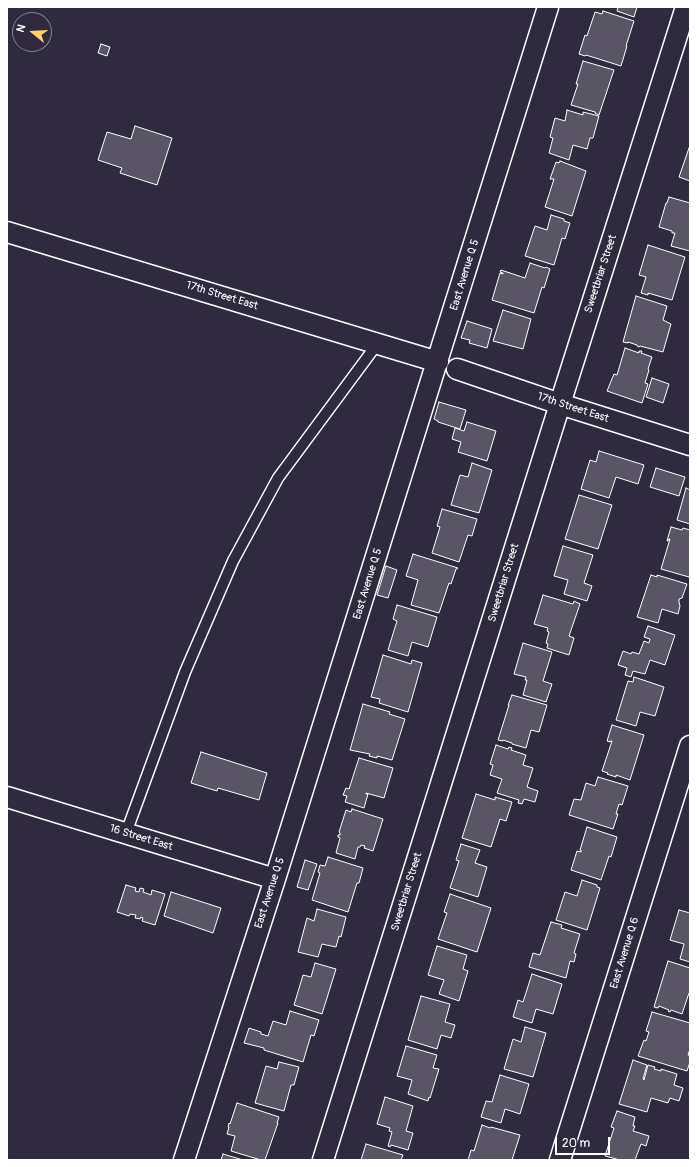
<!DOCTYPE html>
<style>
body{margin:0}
#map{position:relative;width:697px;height:1167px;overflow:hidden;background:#2f2a3d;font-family:Pangolin,sans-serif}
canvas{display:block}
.frame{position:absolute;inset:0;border:8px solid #fff;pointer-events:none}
.north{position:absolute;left:12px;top:12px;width:40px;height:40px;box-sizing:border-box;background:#2f2a3d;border:1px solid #827f8b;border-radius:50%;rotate:288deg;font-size:11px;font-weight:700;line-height:16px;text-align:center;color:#fff}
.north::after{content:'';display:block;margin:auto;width:14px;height:18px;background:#ffd166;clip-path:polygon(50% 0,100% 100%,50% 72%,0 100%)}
.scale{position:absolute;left:555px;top:1137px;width:55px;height:18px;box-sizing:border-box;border:2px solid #fff;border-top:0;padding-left:5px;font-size:12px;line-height:14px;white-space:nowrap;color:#fff;-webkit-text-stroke:3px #2f2a3d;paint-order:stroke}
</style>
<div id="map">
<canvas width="697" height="1167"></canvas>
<div class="frame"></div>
<div class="north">N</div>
<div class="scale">20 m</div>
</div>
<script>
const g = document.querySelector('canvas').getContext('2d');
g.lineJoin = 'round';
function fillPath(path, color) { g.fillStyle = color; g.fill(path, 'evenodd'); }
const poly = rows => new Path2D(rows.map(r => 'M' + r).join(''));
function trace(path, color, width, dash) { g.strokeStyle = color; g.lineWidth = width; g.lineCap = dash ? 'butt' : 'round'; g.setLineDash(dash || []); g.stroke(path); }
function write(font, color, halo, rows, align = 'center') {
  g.font = font + ' Pangolin,sans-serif'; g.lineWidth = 3; g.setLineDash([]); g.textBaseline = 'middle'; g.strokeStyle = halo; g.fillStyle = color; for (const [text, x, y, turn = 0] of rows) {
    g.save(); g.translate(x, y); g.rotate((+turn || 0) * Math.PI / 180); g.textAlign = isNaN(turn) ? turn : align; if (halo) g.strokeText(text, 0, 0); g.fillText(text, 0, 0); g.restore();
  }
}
const building = poly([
 [618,7,637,7,634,17,617,11,618,7],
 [603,11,634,21,626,46,627,46,621,66,586,55,585,56,579,54,585,35,587,36,595,12,602,14,603,11],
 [101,44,110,47,107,56,98,53,101,44],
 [583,61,614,70,599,115,595,113,595,112,571,105,578,84,576,84,583,61],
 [567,110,583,115,583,112,599,116,593,138,590,138,587,149,573,145,569,160,549,153,553,138,550,137,555,118,565,121,567,110],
 [135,126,172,138,157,185,120,173,122,168,98,160,107,132,131,139,135,126],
 [689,148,690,148,690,181,679,177,689,148],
 [560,161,586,171,572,216,545,207,554,179,550,179,556,162,559,163,560,161],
 [669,197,690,203,690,251,671,246,675,233,672,233,672,231,659,227,666,203,667,203,669,197],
 [551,215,564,219,564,221,570,223,565,239,562,238,554,265,525,256,535,226,547,230,551,215],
 [648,245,685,257,672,300,648,293,648,295,641,293,646,277,639,275,648,245],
 [530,263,545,268,546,267,550,269,544,288,542,287,534,313,492,300,500,273,503,274,503,273,500,272,501,270,525,278,530,263],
 [636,296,667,306,663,320,671,324,663,352,640,346,639,347,637,346,637,345,628,342,628,343,623,342,636,296],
 [503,310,531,319,523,349,493,341,503,310],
 [467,321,492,329,487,348,469,343,470,340,461,338,467,321],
 [625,348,639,353,639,351,642,351,641,353,652,357,648,369,649,370,645,383,648,384,642,403,607,391,614,374,617,375,625,348],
 [652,378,669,384,663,403,646,397,652,378],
 [439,402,466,410,460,429,438,422,438,421,434,419,439,402],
 [467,422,496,431,487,461,458,452,461,442,452,439,455,428,464,431,467,422],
 [599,451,644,465,638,484,616,477,609,498,581,489,590,460,596,462,599,451],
 [472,463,492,470,479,513,451,505,460,475,468,477,472,463],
 [656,468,685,477,679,496,650,487,656,468],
 [686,488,690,490,690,524,677,520,686,488],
 [579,495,612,505,598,549,565,539,579,495],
 [442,509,477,519,472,536,468,535,459,562,432,553,440,527,437,526,442,509],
 [671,527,682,530,683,528,690,530,690,574,689,577,661,569,670,539,669,539,668,541,667,541,671,527],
 [563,546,593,555,584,583,592,586,587,601,564,594,568,580,554,576,563,546],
 [413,554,458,568,457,569,456,569,451,584,449,583,439,613,411,605,418,580,406,576,413,554],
 [386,566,397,570,388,598,377,595,386,566],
 [651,575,657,577,657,575,687,584,682,598,679,599,679,602,680,606,678,614,662,609,658,623,637,617,651,575],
 [543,595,573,604,574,601,580,604,569,636,574,638,569,655,547,648,548,644,546,643,549,632,547,631,548,628,534,624,543,595],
 [397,605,437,617,428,647,412,642,408,656,388,650,397,621,393,619,397,605],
 [648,626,675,635,665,665,650,660,645,674,633,671,631,677,625,675,627,668,618,665,623,651,631,654,632,652,639,654,644,641,649,643,650,639,644,637,648,626],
 [523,643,552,652,543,681,552,684,546,702,523,695,527,680,525,680,526,677,514,674,523,643],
 [383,655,411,664,412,660,422,663,408,712,379,703,380,699,371,697,383,655],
 [634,677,664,687,655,716,640,712,636,726,616,720,628,681,633,682,634,677],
 [512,695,547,705,539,732,531,730,526,748,512,744,512,743,503,740,503,741,498,740,509,705,508,705,512,695],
 [363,704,390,712,389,714,405,719,392,760,377,756,377,758,369,756,370,754,350,750,363,704],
 [612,725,644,735,630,780,616,775,616,777,607,774,608,773,602,771,612,741,610,741,610,742,607,741,612,725],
 [496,745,508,749,509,747,512,748,511,750,526,755,523,765,533,768,527,787,538,791,535,802,524,799,522,804,518,803,519,800,497,793,502,779,490,775,493,765,490,764,496,745],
 [201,752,267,773,259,800,218,788,217,791,191,783,201,752],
 [359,758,393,768,384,798,366,793,366,794,368,794,364,808,345,802,347,796,343,795,346,788,349,789,359,758],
 [598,777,628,786,622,805,619,804,616,814,618,814,613,829,569,815,574,799,581,800,586,783,595,786,598,777],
 [476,794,495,800,495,797,512,802,506,821,500,819,491,847,462,838,476,794],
 [352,809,383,819,373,851,364,848,365,846,361,845,360,847,358,847,355,859,336,853,340,838,338,837,338,835,340,835,340,833,339,832,346,810,351,812,352,809],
 [587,827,617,837,611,857,609,856,601,880,571,870,577,851,581,852,581,850,580,850,587,827],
 [461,844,480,850,475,863,487,867,478,897,450,888,459,861,456,860,461,844],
 [328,857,363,868,359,883,357,883,348,912,312,900,320,873,318,872,320,865,325,866,328,857],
 [305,860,317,864,308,890,297,887,305,860],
 [582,880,597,885,597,887,600,888,587,930,556,920,565,892,577,896,582,880],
 [126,885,136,888,135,891,139,892,140,888,144,889,143,892,151,895,152,890,165,894,155,925,142,921,143,918,141,917,140,919,135,918,136,915,130,914,129,916,117,912,126,885],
 [171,892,221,908,213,933,164,916,171,892],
 [450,894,491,908,477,952,438,939,447,913,444,912,450,894],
 [317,909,346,917,341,937,339,936,336,947,322,944,318,957,298,952,307,918,314,921,317,909],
 [679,910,690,913,690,962,680,959,684,944,670,940,679,910],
 [551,922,562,925,561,928,580,934,574,953,576,954,574,962,570,961,566,978,529,967,533,953,540,955,551,922],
 [437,946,467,955,463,969,468,971,459,1001,439,994,444,980,428,975,437,946],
 [668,961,690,968,690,994,689,993,682,1014,671,1010,670,1012,668,1011,669,1010,659,1006,658,1008,654,1007,668,961],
 [315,963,336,969,322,1014,294,1005,303,975,311,977,315,963],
 [532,974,562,984,553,1014,536,1009,532,1023,513,1017,518,1000,523,1002,532,974],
 [421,996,450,1004,445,1022,455,1025,451,1038,441,1035,437,1049,408,1040,421,996],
 [290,1011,319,1020,314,1036,311,1035,303,1062,264,1050,264,1048,244,1043,249,1028,261,1032,261,1034,268,1036,273,1021,286,1025,290,1011],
 [652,1012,690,1023,690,1049,688,1055,690,1056,690,1062,687,1071,638,1056,644,1040,646,1041,649,1032,646,1031,652,1012],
 [525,1027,546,1033,533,1077,504,1069,513,1039,521,1042,525,1027],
 [406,1046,437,1055,433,1068,439,1069,430,1098,429,1097,428,1101,408,1094,412,1080,397,1076,406,1046],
 [633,1060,647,1065,643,1079,644,1080,648,1065,655,1067,654,1069,661,1071,661,1069,677,1074,674,1085,683,1088,679,1101,670,1098,668,1103,651,1098,647,1112,619,1104,633,1060],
 [279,1062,299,1067,294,1085,291,1085,284,1111,255,1103,266,1066,277,1069,279,1062],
 [500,1075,529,1084,520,1114,505,1109,501,1123,481,1117,486,1101,492,1102,500,1075],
 [385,1097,413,1106,406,1131,413,1133,408,1150,391,1145,390,1147,388,1146,392,1132,389,1131,390,1128,377,1124,385,1097],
 [237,1103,279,1117,277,1123,278,1123,265,1160,261,1160,231,1151,235,1136,227,1134,229,1127,228,1127,229,1123,230,1124,237,1103],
 [617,1111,635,1117,633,1126,635,1126,633,1131,649,1136,646,1146,641,1144,635,1160,620,1160,605,1156,614,1128,611,1127,617,1111],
 [482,1125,490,1128,491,1127,520,1135,512,1160,468,1160,471,1150,474,1151,482,1125],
 [366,1144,403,1155,401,1160,361,1160,366,1144],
 [223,1154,243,1160,221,1160,223,1154]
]);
const service = poly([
 [126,833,185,672,233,561,278,478,378,343]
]);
const minor = poly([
 [7,232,438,362],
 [457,369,560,404,690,445],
 [7,797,275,879],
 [184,1160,275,879,548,7],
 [323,1160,560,404,686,7],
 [560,1160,690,746]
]);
const streetNames = [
 ["Sweetbriar Street",601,274,-72],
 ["East Avenue Q 5",465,275,-73],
 ["17th Street East",222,296,17],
 ["17th Street East",573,408,18],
 ["Sweetbriar Street",504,583,-73],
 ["East Avenue Q 5",368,584,-73],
 ["16 Street East",141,838,17],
 ["Sweetbriar Street",407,892,-73],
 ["East Avenue Q 5",270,893,-72],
 ["East Avenue Q 6",625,953,-73]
];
fillPath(building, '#595564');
trace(building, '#fff', 1);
trace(service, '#fff', 13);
trace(minor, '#fff', 23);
trace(service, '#2f2a3d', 10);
trace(minor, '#2f2a3d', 20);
write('11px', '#fff', '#2f2a3d', streetNames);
</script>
